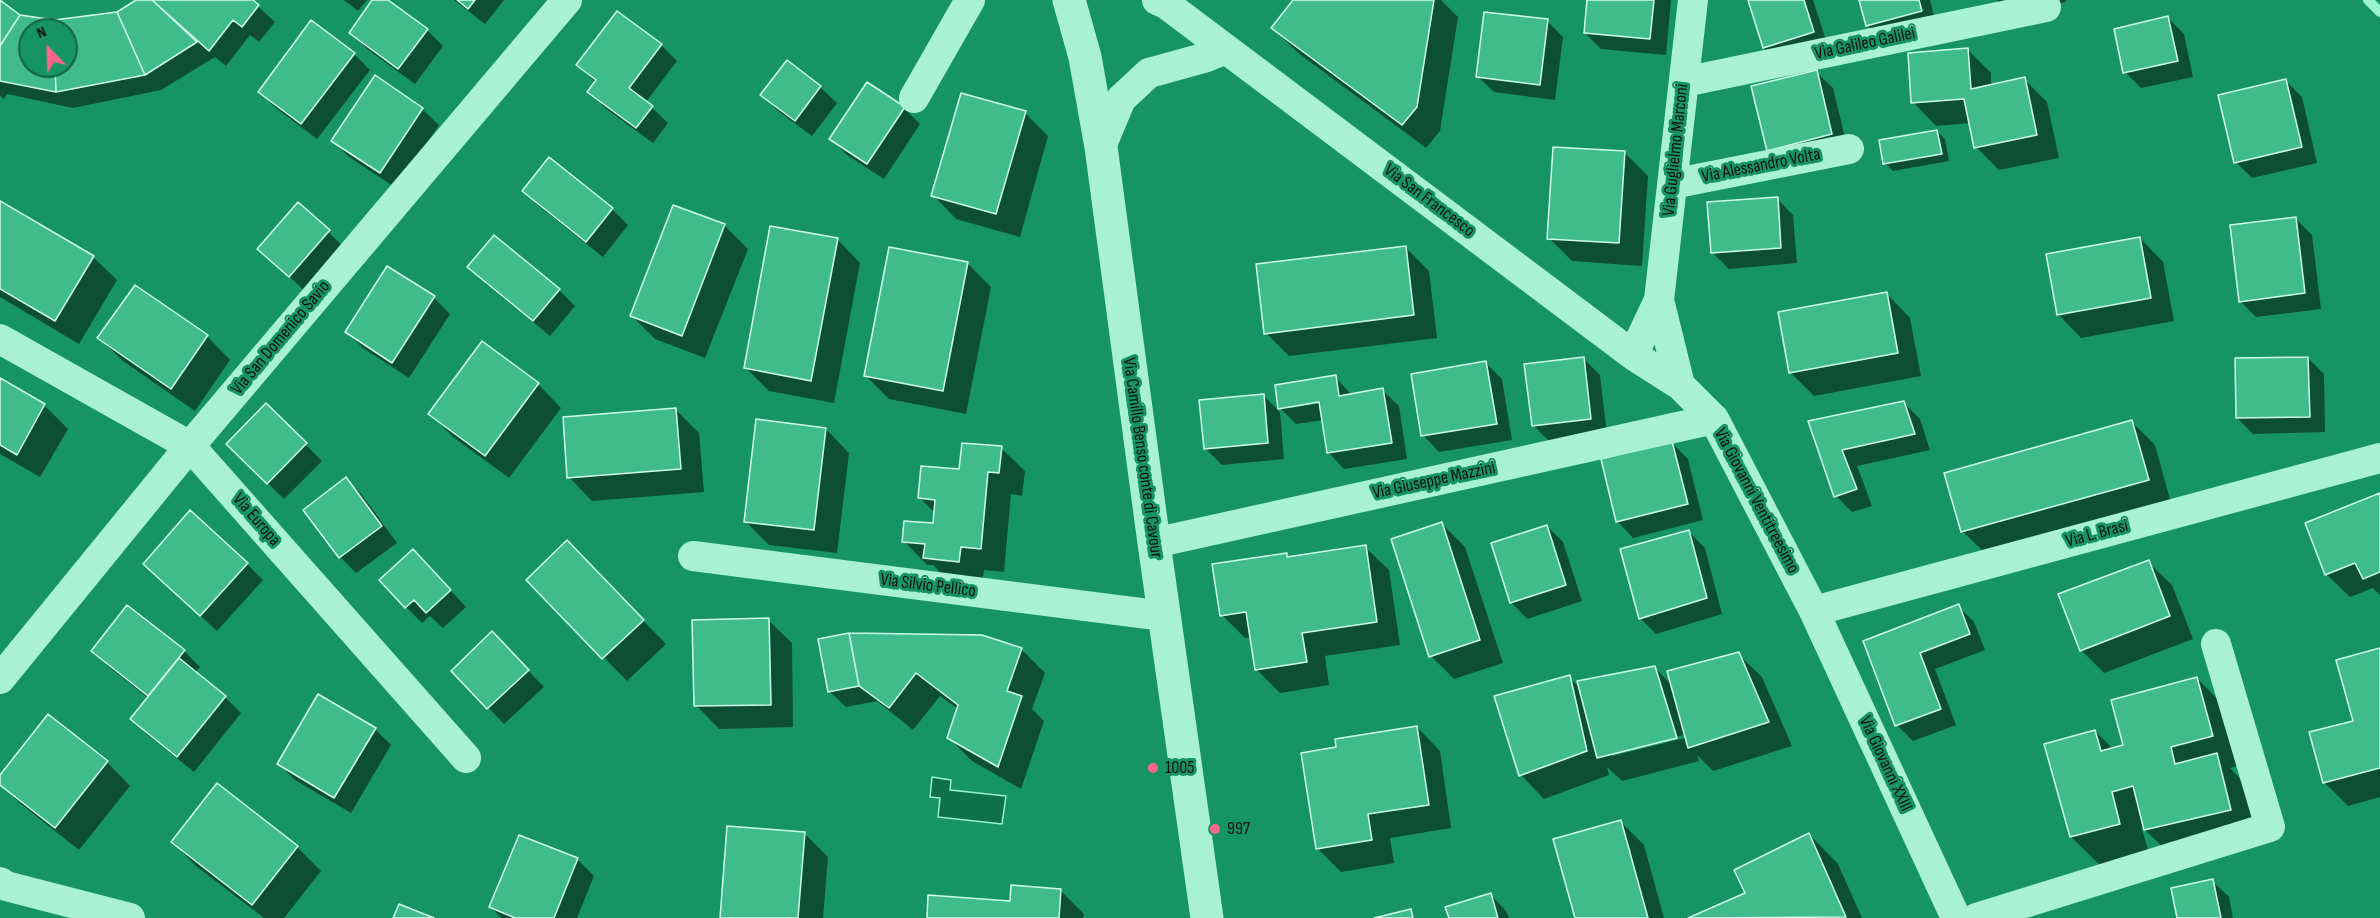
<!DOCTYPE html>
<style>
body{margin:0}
#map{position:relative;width:2380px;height:918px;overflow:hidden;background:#179465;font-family:"Sofia Sans Condensed",sans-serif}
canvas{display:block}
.north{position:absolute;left:18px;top:18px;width:60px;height:60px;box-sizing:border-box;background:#179465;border:2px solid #156043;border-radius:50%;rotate:337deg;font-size:16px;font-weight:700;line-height:24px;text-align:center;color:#111}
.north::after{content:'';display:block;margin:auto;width:21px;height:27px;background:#ff678a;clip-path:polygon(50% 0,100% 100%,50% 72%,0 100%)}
</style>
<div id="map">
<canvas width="2380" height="918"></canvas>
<div class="north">N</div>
</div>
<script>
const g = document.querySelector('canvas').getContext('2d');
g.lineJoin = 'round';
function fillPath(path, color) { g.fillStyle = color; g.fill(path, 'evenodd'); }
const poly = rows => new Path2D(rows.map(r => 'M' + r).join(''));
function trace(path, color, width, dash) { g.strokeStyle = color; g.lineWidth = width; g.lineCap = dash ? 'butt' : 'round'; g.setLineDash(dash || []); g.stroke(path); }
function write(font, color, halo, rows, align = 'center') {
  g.font = font + ' "Sofia Sans Condensed",sans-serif'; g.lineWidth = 6; g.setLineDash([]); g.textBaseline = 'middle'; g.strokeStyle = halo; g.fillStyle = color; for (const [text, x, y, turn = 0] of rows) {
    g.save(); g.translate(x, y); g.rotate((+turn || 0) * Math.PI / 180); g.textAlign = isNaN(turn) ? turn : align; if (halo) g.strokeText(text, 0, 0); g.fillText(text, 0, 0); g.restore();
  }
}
const water = poly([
 [932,777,951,780,950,790,1006,796,1002,824,938,817,940,798,930,797,932,777]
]);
const shadow = poly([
 [139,0,251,0,275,22,259,42,250,35,226,66,215,57,161,90,73,108,7,94,4,99,0,96,0,1,19,16,54,21,118,13],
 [30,30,66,30,66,66,30,66],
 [344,0,367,0,358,11],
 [374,0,385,0,427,30,443,46,415,84,367,49,351,33],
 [454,0,504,0,485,24],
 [1294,0,1441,0,1458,17,1440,131,1426,148,1297,52,1273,28],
 [1588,0,1671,0,1666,55,1601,49,1585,33],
 [1754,0,1813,0,1829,49,1780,64,1764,48],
 [1860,0,1930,0,1937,27,1883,41,1867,25],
 [1997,0,2066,0,2066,2,2010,13],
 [2168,18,2184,34,2193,77,2141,88,2125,72],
 [1547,21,1563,37,1555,100,1494,92,1477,76],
 [661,45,677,61,646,102,668,123,653,143,605,108,589,91,596,83,578,65],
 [1967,49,1991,73,1991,86,2024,79,2047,102,2059,158,1999,170,1976,147,1971,123,1936,126,1913,102],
 [354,54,370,70,317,139,276,108,260,92],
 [787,62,820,87,837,103,812,136,778,111,762,95],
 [1816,72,1833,88,1848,150,1768,150],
 [2286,81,2302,97,2317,163,2252,178,2236,162],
 [904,108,920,124,884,179,847,155,831,139],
 [422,109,439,125,396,188,349,157,333,141],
 [1025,113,1048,136,1020,237,956,219,933,195],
 [1937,131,1945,139,1949,161,1893,171,1885,163],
 [1625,153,1648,176,1642,266,1572,261,1549,238],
 [524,191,612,209,628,225,603,257,540,207],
 [1777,199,1793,215,1797,263,1729,269,1712,252],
 [0,202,93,257,117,280,79,344,0,297],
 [298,204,345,248,306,292,259,249],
 [2296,219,2312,235,2321,309,2256,317,2240,301],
 [724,225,748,249,705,358,655,339,632,316],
 [2140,238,2163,262,2174,321,2081,338,2058,314],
 [837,239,860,263,834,403,769,391,746,368],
 [1405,247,1429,271,1437,338,1289,356,1266,333],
 [968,264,991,287,966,414,889,399,865,375],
 [469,267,559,290,575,306,550,336,485,283],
 [1887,294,1910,318,1921,376,1814,396,1790,372],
 [434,298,450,314,409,378,363,348,346,332],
 [207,336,230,360,195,411,123,361,99,338],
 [1583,358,1600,375,1607,435,1549,441,1533,425],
 [2308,358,2324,374,2325,432,2253,434,2237,418],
 [1486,363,1502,379,1512,440,1439,452,1423,435],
 [1335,377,1352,395,1382,390,1399,406,1407,459,1344,469,1328,452,1323,420,1296,424,1280,408],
 [1326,399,1327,402,1291,408,1291,405],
 [0,380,44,405,68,429,40,477,0,454],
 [538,384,561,408,509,478,453,437,430,413],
 [1263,395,1280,412,1284,459,1222,465,1206,449],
 [1904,403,1920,419,1930,450,1857,466,1872,506,1852,512,1836,496,1810,422],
 [266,405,322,461,284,499,228,444],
 [675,409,699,433,704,492,592,501,569,477],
 [2132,422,2155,445,2171,503,1986,554,1962,531],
 [826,429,849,453,837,553,769,545,745,521],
 [1672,443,1688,459,1703,520,1633,538,1617,521],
 [1001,448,1025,471,1022,496,1011,494,1004,572,984,570,982,585,948,581,933,565,927,565,904,541,934,525,935,513,920,498],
 [346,479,362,495,397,543,356,573,340,557],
 [2380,494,2380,595,2373,588,2350,597,2326,574],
 [1442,524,1465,547,1503,663,1454,679,1431,656],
 [1547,526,1563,542,1582,601,1527,619,1511,602],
 [1689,532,1705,548,1722,614,1656,634,1640,618],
 [1365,547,1389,570,1400,645,1325,656,1329,685,1280,693,1256,669,1251,637,1245,638,1222,615,1286,554,1290,558],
 [2148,562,2172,585,2193,639,2104,673,2081,650],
 [247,564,263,580,217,631,161,580],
 [590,566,666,644,627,681,528,580],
 [429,567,466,607,443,628,430,616,422,623,406,607],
 [1958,606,1974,622,1985,650,1935,669,1956,725,1913,741,1897,725,1865,642],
 [128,607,184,651,200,667,195,673,225,697,241,713,194,772,148,735,132,719,148,698,109,667,93,651],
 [768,620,792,643,793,727,719,729,696,705],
 [1021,649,1045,673,1032,709,1044,721,1021,789,972,761,949,738,958,709,940,696,913,730,877,701,846,707,829,691],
 [2380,649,2380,797,2348,806,2325,783,2311,734,2355,722],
 [508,650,544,687,504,724,453,671],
 [1738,654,1762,677,1792,746,1713,771,1697,755,1699,761,1622,781,1607,767,1609,775,1544,799,1521,775,1569,677,1580,688,1654,667,1672,685],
 [1684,735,1685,738,1612,756,1612,753],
 [2197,678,2226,708,2241,765,2230,768,2246,785,2259,839,2175,859,2141,826,2149,853,2101,866,2071,837,2095,731,2113,749,2125,746],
 [1417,727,1440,751,1451,828,1390,838,1394,863,1341,872,1317,848,1338,748],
 [375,729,391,745,351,813,295,780,279,764],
 [107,762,130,786,79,850,21,804,0,784,0,778],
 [217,786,297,847,321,871,284,918,264,918,196,866,173,842],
 [1620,821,1644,845,1664,918,1577,918],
 [804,833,828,857,823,918,721,918],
 [1809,834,1838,864,1862,918,1691,918,1747,894],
 [519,837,578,860,594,876,577,918,501,918,491,907],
 [2212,881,2229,897,2233,918,2179,918],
 [1060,890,1084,914,1083,918,928,918,1011,903],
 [1490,894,1506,911,1509,918,1450,918]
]);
const stream = poly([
 [2368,0,2380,12]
]);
const building = poly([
 [0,0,20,15,0,46,0,0],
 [136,0,152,0,197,42,145,75,117,12,136,0],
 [152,0,253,0,259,5,242,27,233,20,209,51,152,0],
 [372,0,388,0,428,29,398,69,349,33,372,0],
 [457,0,475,0,468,9,457,0],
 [1293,0,1434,0,1417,107,1402,125,1271,28,1293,0],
 [1587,0,1654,0,1650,39,1584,33,1587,0],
 [1748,0,1804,0,1814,32,1763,48,1748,0],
 [1859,0,1919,0,1922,11,1866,26,1859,0],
 [617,11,662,44,629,88,653,106,636,128,587,92,596,80,576,65,617,11],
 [117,12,145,75,56,92,55,66,66,66,66,30,54,30,54,20,117,12],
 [1484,12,1548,19,1540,85,1476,77,1484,12],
 [20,15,54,20,54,30,30,30,30,66,55,66,56,92,0,81,0,46,20,15],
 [2168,16,2178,61,2123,73,2114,29,2168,16],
 [311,20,355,53,301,124,258,92,311,20],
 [1968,48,1971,89,2025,77,2037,135,1974,148,1964,99,1911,103,1908,53,1968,48],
 [787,60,821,86,795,121,760,95,787,60],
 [1817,70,1832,134,1767,151,1751,86,1817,70],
 [375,75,423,108,380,173,331,141,375,75],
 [2286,79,2302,147,2234,163,2218,95,2286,79],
 [867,82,905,107,867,164,829,139,867,82],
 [961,93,1026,111,996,214,931,196,961,93],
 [1937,130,1942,154,1883,164,1879,140,1937,130],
 [1553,147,1625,151,1619,243,1547,239,1553,147],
 [549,157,613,208,586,242,522,191,549,157],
 [1778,197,1781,248,1711,253,1707,202,1778,197],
 [0,201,94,256,55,321,0,289,0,201],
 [298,202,330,230,289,277,257,249,298,202],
 [673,205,725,224,682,336,630,316,673,205],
 [2296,217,2305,293,2239,302,2230,225,2296,217],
 [770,226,838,238,811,381,744,368,770,226],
 [494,235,560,289,533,321,467,267,494,235],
 [2140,237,2151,298,2057,315,2046,254,2140,237],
 [1406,246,1414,315,1264,334,1256,264,1406,246],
 [889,247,968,262,943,391,864,376,889,247],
 [387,266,435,296,392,363,345,332,387,266],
 [135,285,208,335,171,389,97,338,135,285],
 [1887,292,1898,353,1789,373,1778,312,1887,292],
 [482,341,539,383,485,456,428,414,482,341],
 [1584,357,1591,419,1532,426,1524,364,1584,357],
 [2308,357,2310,417,2236,418,2235,358,2308,357],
 [1486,361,1497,424,1421,436,1411,374,1486,361],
 [1336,375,1339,396,1383,388,1392,443,1327,453,1319,402,1278,409,1275,385,1336,375],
 [0,378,45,404,17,455,0,445,0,378],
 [1264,394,1268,443,1204,449,1199,400,1264,394],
 [1904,401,1915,434,1842,450,1857,489,1834,497,1808,421,1904,401],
 [266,403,307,443,267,484,226,444,266,403],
 [676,408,681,469,567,478,563,417,676,408],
 [756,419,826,428,814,530,744,522,756,419],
 [2132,420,2149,480,1961,532,1944,473,2132,420],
 [1672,441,1688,504,1616,522,1601,459,1672,441],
 [962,443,1002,446,999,473,988,472,981,549,961,547,959,562,923,558,925,544,902,542,904,521,933,523,935,500,918,498,921,466,959,469,962,443],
 [346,477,382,526,339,558,303,510,346,477],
 [2380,493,2380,572,2363,579,2355,563,2325,575,2305,523,2380,493],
 [190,510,248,563,200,616,143,564,190,510],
 [1442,522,1480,640,1429,657,1391,539,1442,522],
 [1547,525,1566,585,1510,603,1491,543,1547,525],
 [1689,530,1707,598,1639,619,1620,549,1689,530],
 [567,540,644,620,602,659,526,580,567,540],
 [1366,545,1377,622,1302,633,1307,662,1255,670,1246,612,1220,616,1212,564,1287,553,1287,557,1366,545],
 [413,549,451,590,426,613,414,600,405,608,379,580,413,549],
 [2149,560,2170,616,2080,651,2058,594,2149,560],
 [1959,604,1970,634,1920,653,1941,709,1895,726,1863,641,1959,604],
 [127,605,185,650,148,696,91,651,127,605],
 [769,618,771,705,694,706,692,620,769,618],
 [492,631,529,670,487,709,451,671,492,631],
 [849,633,859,686,828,692,818,639,849,633],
 [849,633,982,635,1022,648,1007,691,1022,696,998,767,947,738,958,705,916,673,889,708,859,686,849,633],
 [2380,648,2380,768,2323,783,2309,732,2353,721,2336,660,2380,648],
 [1739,652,1769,722,1688,748,1667,671,1739,652],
 [179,658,226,696,177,757,130,719,179,658],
 [1655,666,1677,738,1597,758,1577,681,1655,666],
 [1570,675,1587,751,1519,776,1494,696,1570,675],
 [2197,677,2213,736,2171,747,2175,764,2217,753,2231,810,2144,830,2133,786,2112,792,2120,824,2070,837,2044,744,2095,730,2101,751,2123,745,2111,700,2197,677],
 [318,694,376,728,334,798,277,764,318,694],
 [48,714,108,761,55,828,0,785,0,775,48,714],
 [1417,726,1429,805,1368,814,1372,840,1316,849,1301,753,1336,747,1335,739,1417,726],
 [217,783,298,846,252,905,171,842,217,783],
 [1621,820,1648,918,1575,918,1553,839,1621,820],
 [727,826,805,832,798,918,720,918,727,826],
 [1809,833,1846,917,1688,918,1745,893,1734,870,1809,833],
 [519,835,578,858,554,918,515,918,489,907,519,835],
 [2213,879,2221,918,2177,918,2171,888,2213,879],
 [1011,885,1061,889,1059,918,927,918,928,895,1010,901,1011,885],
 [1491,893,1498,918,1449,918,1445,907,1491,893],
 [399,904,434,918,393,918,399,904],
 [1411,909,1413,918,1374,918,1411,909]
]);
const minor = poly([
 [1157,0,1166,4,1633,355,1680,385,1714,419,1814,611,1956,918],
 [1684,82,2046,7],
 [914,98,970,0],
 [1101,147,1121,99,1149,73,1207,57,1224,50],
 [1672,184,1849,149],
 [1659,300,1680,385],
 [0,339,190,446,466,758],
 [1633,355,1659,300,1693,0],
 [1154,543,1714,419],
 [693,556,1164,616],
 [1814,611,2380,458],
 [0,679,190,446,567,0],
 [0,882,6,886,130,918],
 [1976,918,2270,827,2216,644]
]);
const tertiary = poly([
 [1069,0,1085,57,1101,147,1154,543,1207,918]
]);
const markers = [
 [1153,768,6,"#ff678a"],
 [1215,829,6,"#ff678a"]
];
const streetNames = [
 ["Via Galileo Galilei",1865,44,-12],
 ["Via Guglielmo Marconi",1676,150,-84],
 ["Via Alessandro Volta",1761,166,-11],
 ["Via San Francesco",1429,201,37],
 ["Via San Domenico Savio",281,338,-50],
 ["Via Camillo Benso conte di Cavour",1142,458,82],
 ["Via Giuseppe Mazzini",1434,481,-12],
 ["Via Giovanni Ventitreesimo",1756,501,62],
 ["Via Europa",256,520,49],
 ["Via L. Brasi",2097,534,-15],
 ["Via Silvio Pellico",928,586,7],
 ["Via Giovanni XXIII",1885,764,65]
];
const poiNames = [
 ["1005",1165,768],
 ["997",1227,829]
];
fillPath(water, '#0f714d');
trace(water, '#9af3cf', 1.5);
fillPath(shadow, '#0007');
trace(stream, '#9af3cf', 10);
fillPath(building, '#40bc8c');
trace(building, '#cffcea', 1.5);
trace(minor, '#a8f1d4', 30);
trace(tertiary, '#a8f1d4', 33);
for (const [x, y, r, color] of markers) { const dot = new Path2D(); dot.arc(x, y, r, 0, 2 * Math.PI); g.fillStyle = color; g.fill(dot); trace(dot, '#179465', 2); }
write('18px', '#111', '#179465', streetNames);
write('18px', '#111', '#179465', poiNames, 'left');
</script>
